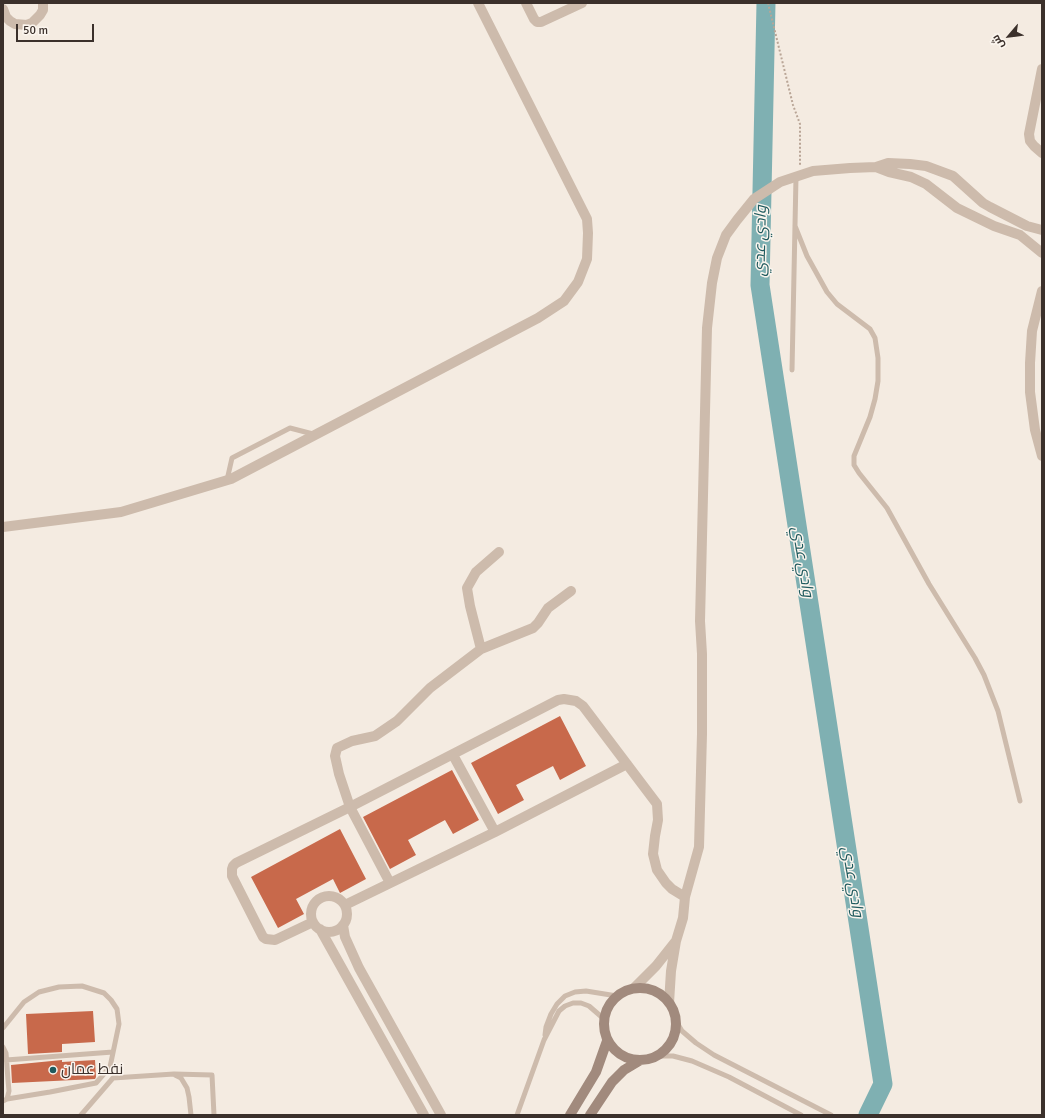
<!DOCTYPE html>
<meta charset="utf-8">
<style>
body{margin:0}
#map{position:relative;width:1045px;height:1118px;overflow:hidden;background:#f4ebe1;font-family:Signika,Cairo,sans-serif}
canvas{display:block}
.frame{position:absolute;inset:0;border:4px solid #3b302b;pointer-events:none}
.north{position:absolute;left:989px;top:16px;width:40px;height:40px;-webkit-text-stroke:3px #fbf5ee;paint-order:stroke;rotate:242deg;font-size:11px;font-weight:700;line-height:16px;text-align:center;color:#3b302b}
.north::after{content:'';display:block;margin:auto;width:14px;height:18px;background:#3b302b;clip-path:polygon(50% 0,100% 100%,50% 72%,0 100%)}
.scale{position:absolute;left:16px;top:24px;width:78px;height:18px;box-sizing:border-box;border:2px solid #3b302b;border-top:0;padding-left:5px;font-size:12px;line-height:14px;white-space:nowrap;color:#3b302b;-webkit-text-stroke:3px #fbf5ee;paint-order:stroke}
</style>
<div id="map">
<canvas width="1045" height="1118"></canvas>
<div class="frame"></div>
<div class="north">ش</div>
<div class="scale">50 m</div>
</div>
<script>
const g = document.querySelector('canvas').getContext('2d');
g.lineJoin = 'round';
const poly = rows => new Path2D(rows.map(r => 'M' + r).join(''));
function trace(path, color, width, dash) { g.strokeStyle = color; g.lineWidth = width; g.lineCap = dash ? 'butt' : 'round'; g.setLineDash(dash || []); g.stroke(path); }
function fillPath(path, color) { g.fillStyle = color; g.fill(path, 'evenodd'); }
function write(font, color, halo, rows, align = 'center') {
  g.font = font + ' Signika,Cairo,sans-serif'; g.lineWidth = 3; g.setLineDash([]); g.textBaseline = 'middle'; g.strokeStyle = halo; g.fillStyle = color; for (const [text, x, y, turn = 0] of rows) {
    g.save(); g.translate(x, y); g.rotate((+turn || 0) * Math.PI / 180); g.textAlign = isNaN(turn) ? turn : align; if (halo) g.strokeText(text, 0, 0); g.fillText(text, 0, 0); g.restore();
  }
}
const river = poly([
 [766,3,760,285,883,1084,868,1115]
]);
const building = poly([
 [560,716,586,766,560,780,553,766,516,785,524,800,498,814,471,763],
 [452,770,479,820,453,834,445,820,408,840,416,855,390,869,363,817],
 [340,829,366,879,340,893,333,879,296,899,304,914,278,928,251,877],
 [93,1011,95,1042,62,1044,62,1052,28,1054,26,1014],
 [62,1060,62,1062,95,1060,96,1077,95,1079,12,1083,11,1065]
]);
const path = poly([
 [768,3,793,105,800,124,800,165]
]);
const lane = poly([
 [795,226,807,256,827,292,837,304,870,329,875,338,878,358,878,381,875,399,870,417,854,456,854,465,859,473,887,508,929,584,975,658,984,675,998,711,1020,801],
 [792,370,796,177],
 [227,480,232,458,290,428,313,434],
 [676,1021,682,1031,696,1043,714,1055,831,1115],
 [3,1028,24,1002,39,992,59,987,82,986,104,993,111,1000,117,1009,119,1024,110,1067,96,1083,50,1092,7,1099,3,1101],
 [545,1035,546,1027,551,1014,557,1004,565,996,575,992,586,991,617,996],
 [3,1047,6,1053,8,1080,9,1091,7,1099],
 [658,1056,673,1056,692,1061,729,1077,801,1115],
 [6,1060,113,1052],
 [175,1075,181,1078,187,1088,189,1097,191,1115],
 [81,1115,113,1078,174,1074,212,1075,214,1115],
 [517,1115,544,1040,559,1011,565,1006,573,1003,581,1003,589,1006,604,1019]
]);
const street = poly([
 [526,3,534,19,537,22,541,22,582,3],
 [3,9,6,17,10,21,15,24,27,25,32,23,40,15,43,10,43,3],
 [1042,69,1029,134,1030,141,1034,146,1042,153],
 [876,167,889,172,911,177,926,184,957,208,994,226,1020,235,1042,253],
 [1042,291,1032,331,1030,363,1030,392,1035,430,1042,456],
 [3,527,121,512,231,479,538,318,564,301,578,282,587,259,588,233,587,219,478,3],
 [481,649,470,606,467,588,476,572,499,552],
 [453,755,495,832],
 [390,883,350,807,339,774,335,756,337,748,352,741,375,736,397,721,430,688,481,649,533,628,538,623,548,608,571,591],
 '311 914a18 18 0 1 1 36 0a18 18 0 1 1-36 0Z',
 [345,905,495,832,627,764],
 [313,922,275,940,266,939,263,937,232,876,232,869,233,866,236,863,350,807,558,700,564,699,576,701,583,706,657,804,658,820,655,836,653,854,657,870,666,883,672,889,685,897],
 [343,925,345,937,359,968,441,1115],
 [320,929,424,1115],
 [634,988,656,966,675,942],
 [669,1003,671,971,676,941,683,918,685,897,699,847,702,734,702,654,700,621,707,328,712,283,717,258,726,235,737,220,754,199,780,182,813,171,850,168,876,167,888,163,910,164,926,166,953,176,983,203,990,207,1027,226,1042,230]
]);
const secondary = poly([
 '604 1024a36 36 0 1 1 72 0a36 36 0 1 1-72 0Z',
 [570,1115,596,1072,607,1041],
 [590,1115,612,1082,624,1070,639,1061]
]);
const markers = [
 [53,1070,4,"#1f5a5e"]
];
const poiNames = [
 ["نفط عمان",61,1070]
];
const waterNames = [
 ["وادي عدي",761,241,-89],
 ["وادي عدي",802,562,81],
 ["وادي عدي",852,882,81]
];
trace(river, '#7fb0b2', 19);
fillPath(building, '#c8694b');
trace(path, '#b9a596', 2, [2, 2]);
trace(lane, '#cdbbac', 5);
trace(street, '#cdbbac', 10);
trace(secondary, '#a18a7d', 10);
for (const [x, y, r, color] of markers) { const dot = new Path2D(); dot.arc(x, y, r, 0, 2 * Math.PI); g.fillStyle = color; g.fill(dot); trace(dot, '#fbf5ee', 1.5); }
write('15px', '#3b302b', '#fbf5ee', poiNames, 'left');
write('italic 16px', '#1f5a5e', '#fbf5ee', waterNames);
</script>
